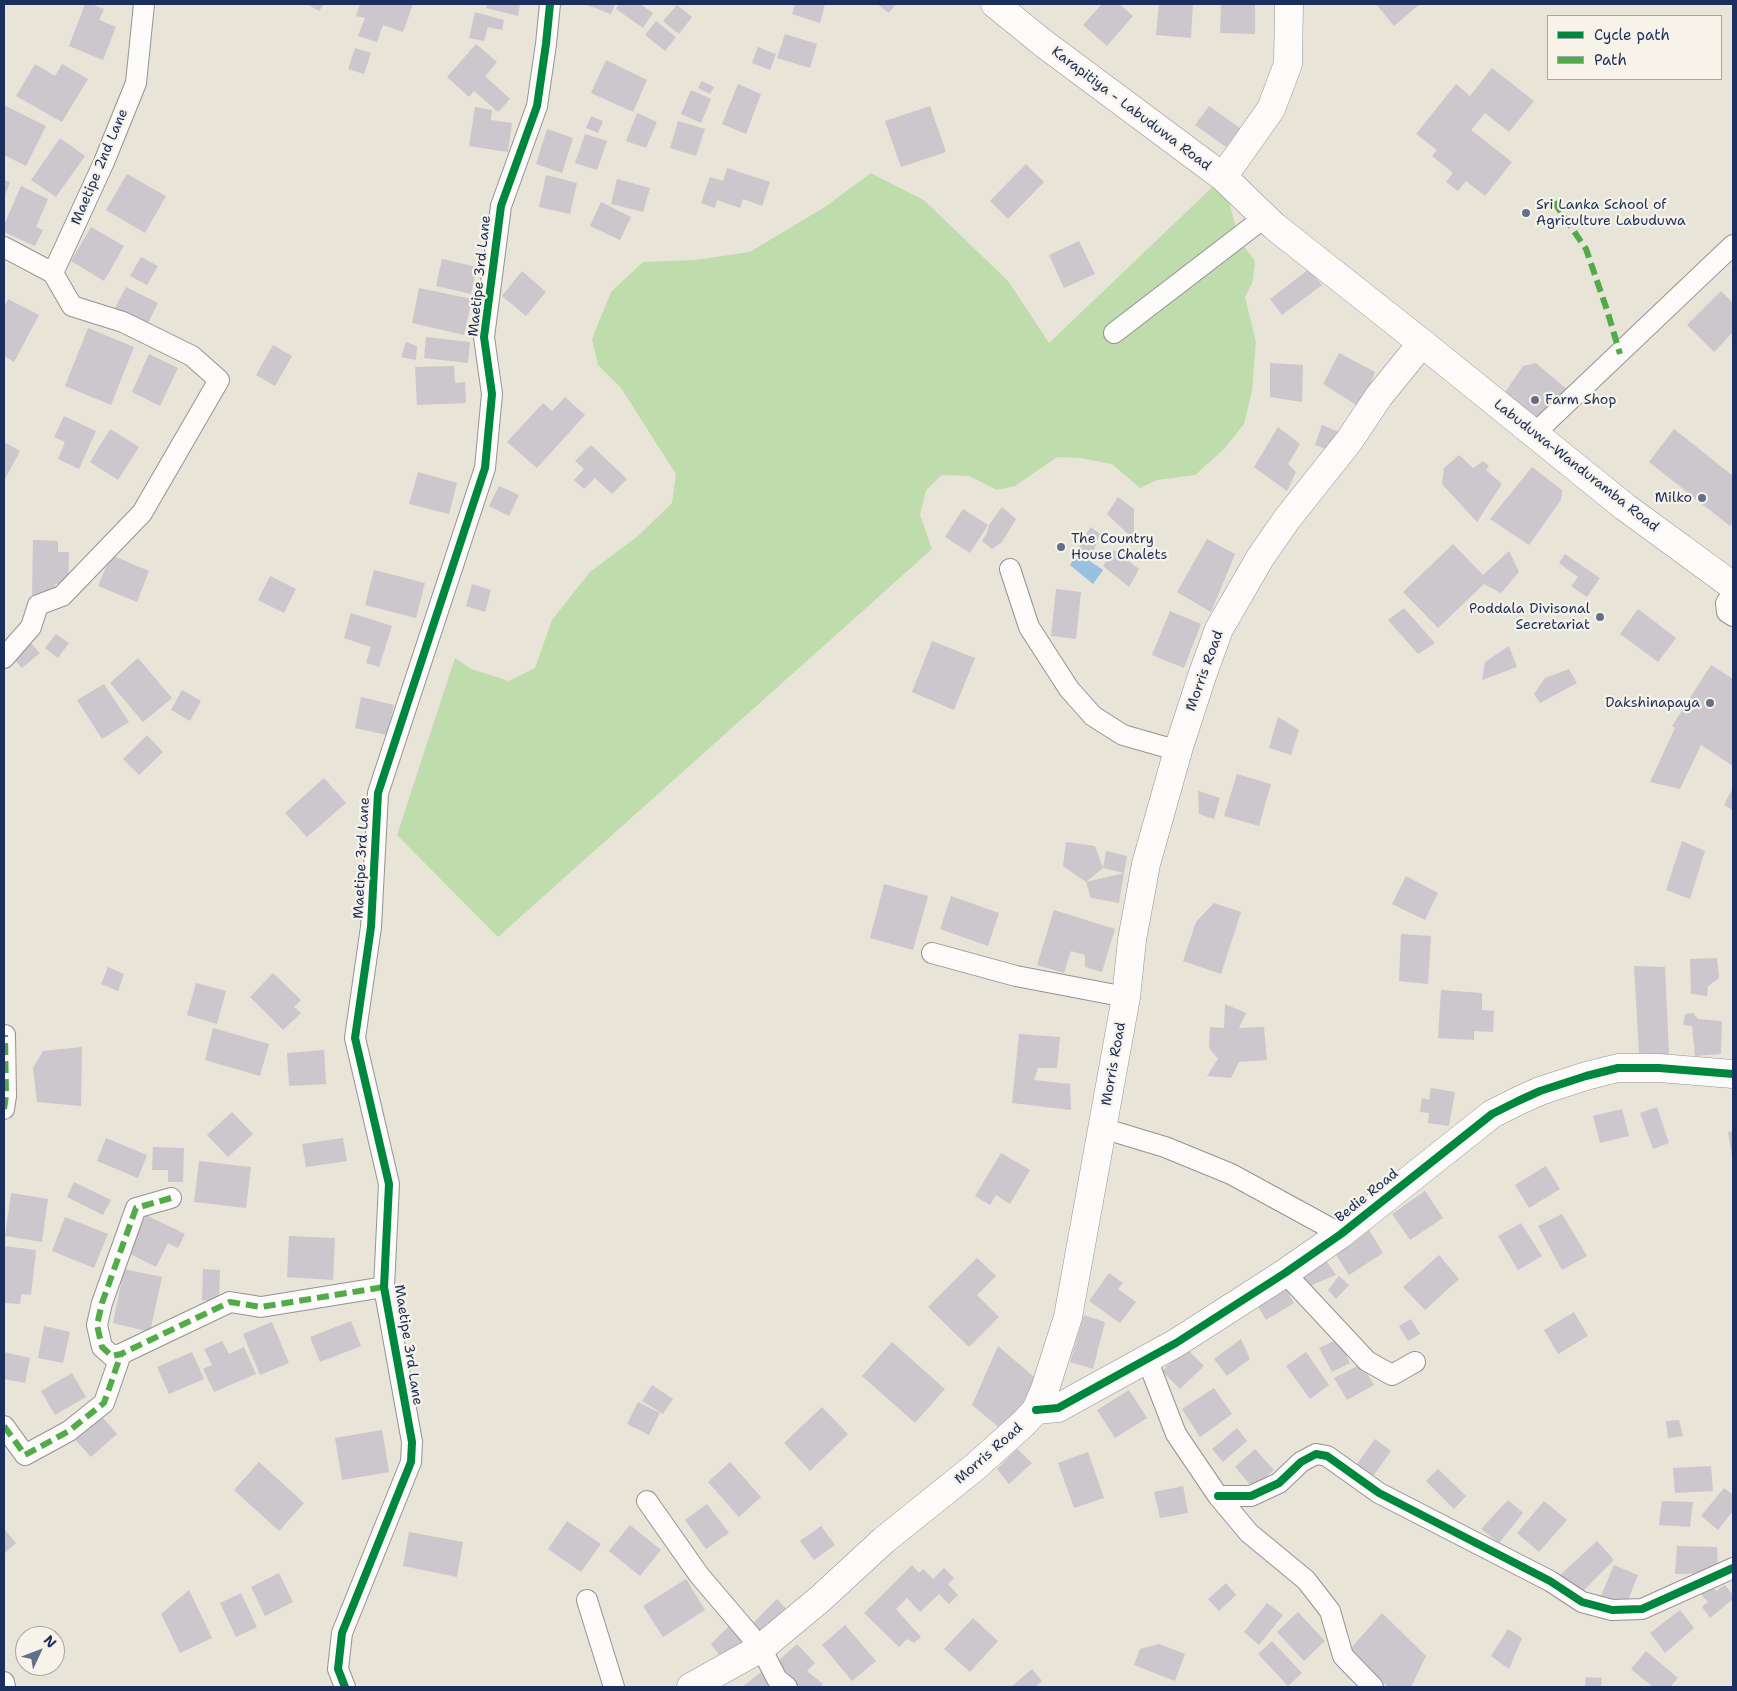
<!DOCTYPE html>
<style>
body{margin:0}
#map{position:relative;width:1737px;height:1691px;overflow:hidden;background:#e8e4d7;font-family:"Shantell Sans",sans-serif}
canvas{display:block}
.frame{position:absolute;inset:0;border:5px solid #1b2f5e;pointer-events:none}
.legend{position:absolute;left:1547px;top:15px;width:175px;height:65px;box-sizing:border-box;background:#f7f3e8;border:1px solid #9fa5b1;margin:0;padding:6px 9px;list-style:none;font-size:15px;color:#1b2f5e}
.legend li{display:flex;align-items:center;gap:10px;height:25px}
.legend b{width:25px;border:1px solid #9fa5b1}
.north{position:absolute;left:15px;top:1626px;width:50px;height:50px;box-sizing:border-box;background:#f7f3e8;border:1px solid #9fa5b1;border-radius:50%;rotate:47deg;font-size:14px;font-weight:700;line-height:20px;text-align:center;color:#1b2f5e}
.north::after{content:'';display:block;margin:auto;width:18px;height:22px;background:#636e88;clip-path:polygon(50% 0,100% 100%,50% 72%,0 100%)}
</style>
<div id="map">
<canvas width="1737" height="1691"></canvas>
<div class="frame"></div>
<ul class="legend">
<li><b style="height:6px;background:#00873e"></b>Cycle path</li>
<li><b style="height:6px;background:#52ab49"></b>Path</li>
</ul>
<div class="north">N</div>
</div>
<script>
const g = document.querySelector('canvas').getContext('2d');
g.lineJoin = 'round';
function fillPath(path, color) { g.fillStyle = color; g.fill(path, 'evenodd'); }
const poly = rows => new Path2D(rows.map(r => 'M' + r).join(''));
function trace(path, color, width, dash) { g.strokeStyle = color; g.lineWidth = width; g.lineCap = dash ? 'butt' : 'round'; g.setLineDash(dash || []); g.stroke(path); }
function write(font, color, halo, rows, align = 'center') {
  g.font = font + ' "Shantell Sans",sans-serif'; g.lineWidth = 4.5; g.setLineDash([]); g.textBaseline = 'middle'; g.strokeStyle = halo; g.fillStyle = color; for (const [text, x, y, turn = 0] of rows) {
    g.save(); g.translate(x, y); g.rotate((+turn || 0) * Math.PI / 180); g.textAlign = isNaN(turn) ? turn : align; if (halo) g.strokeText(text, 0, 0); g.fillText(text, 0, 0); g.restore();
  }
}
const green = poly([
 [871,173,925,201,1008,281,1049,343,1223,177,1239,240,1255,261,1253,281,1245,297,1256,342,1252,391,1244,424,1224,449,1195,475,1157,480,1140,488,1112,464,1080,458,1057,457,1015,486,997,490,969,476,942,475,926,490,920,515,932,549,498,937,397,835,455,658,471,669,509,681,535,668,552,620,590,572,638,536,672,503,676,474,621,388,598,365,592,339,611,292,643,262,695,260,750,252,825,207]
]);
const water = poly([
 [1077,552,1103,570,1093,584,1070,565]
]);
const building = poly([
 [85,4,91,4,104,9,99,20,116,27,103,60,69,46],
 [307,4,324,4,319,11],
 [360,4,413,4,403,32,383,25,377,42,358,36,365,18,356,16],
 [487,4,520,4,518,16,486,8],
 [584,4,615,4,611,14],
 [619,4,640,4,653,13,643,28,616,9],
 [795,4,825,4,820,23,792,14],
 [877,4,896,4,889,13],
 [1102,4,1119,4,1133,16,1107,46,1083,25],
 [1159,4,1193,4,1191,38,1156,35],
 [1221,4,1255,4,1255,34,1220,33],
 [1376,4,1420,4,1394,26],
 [677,5,692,17,679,34,663,21],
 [475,12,504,20,502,30,488,27,484,41,469,38],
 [656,21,676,37,665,51,645,35],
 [785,34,817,44,810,68,777,58],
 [476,44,497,62,485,76,510,99,498,112,474,91,469,97,447,77],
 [758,47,776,54,770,70,752,63],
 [355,48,371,53,364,74,348,69],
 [606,60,647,80,633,112,591,93],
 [35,64,55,76,62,64,88,79,62,122,16,96],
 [1492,68,1534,101,1509,132,1485,113,1471,130,1512,162,1485,196,1466,181,1458,191,1446,182,1453,173,1432,156,1437,150,1416,134,1456,84,1470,96],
 [702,81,714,87,710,94,698,88],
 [738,84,761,94,746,134,722,124],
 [691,90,711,99,701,123,681,114],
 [4,105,46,126,26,166,4,155],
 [930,106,946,152,901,167,885,121],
 [1209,106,1240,128,1226,147,1195,125],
 [475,107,492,110,491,120,512,123,508,152,469,146],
 [637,113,657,122,646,148,626,141],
 [591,116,603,121,598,133,586,128],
 [678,121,705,129,696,156,670,148],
 [547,129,573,138,562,173,536,164],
 [585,134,607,141,597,170,575,163],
 [60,138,85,156,56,197,31,180],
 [1026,164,1044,182,1008,219,990,201],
 [727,168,770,182,762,206,743,199,740,208,717,200,715,208,701,203,710,177,723,181],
 [127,174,166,196,145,233,106,210],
 [546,175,577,183,570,214,539,207],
 [617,179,650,188,643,212,611,204],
 [4,180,10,182,4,198],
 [21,186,48,199,36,227,43,230,35,246,4,232,4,225],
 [601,202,631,217,620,240,590,226],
 [91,227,124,246,104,281,71,261],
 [1079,241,1095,274,1064,288,1049,255],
 [141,257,158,266,147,285,130,276],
 [442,259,477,267,471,294,436,286],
 [1309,269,1322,285,1282,315,1270,299],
 [522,271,546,292,526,316,502,296],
 [126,287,158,303,147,325,115,308],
 [419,288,472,299,464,335,412,323],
 [1721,291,1733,303,1733,332,1714,352,1687,325],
 [8,299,39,315,14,362,4,356,4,308],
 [88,328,134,347,111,405,65,386],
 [426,337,470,342,468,363,424,358],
 [406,342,417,346,416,360,401,357],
 [273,345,292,356,275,386,256,375],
 [1339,353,1375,372,1361,408,1323,384],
 [149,354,178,368,160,406,132,392],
 [1270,363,1303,365,1302,402,1270,397],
 [1536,363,1575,396,1534,434,1497,404,1523,366],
 [454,366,455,383,465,382,466,403,417,405,415,367],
 [565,397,585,415,537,468,507,442,543,403,552,411],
 [64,416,96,431,79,469,58,459,65,442,54,437],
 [1322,425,1339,432,1331,451,1315,445],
 [1278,427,1300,444,1288,464,1296,472,1287,491,1254,467],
 [110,429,139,447,118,480,90,462],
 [1674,429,1733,476,1733,522,1730,526,1649,462],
 [4,442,20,451,4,481],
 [591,445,627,479,612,494,595,478,584,489,574,480,584,469,575,461],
 [1459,455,1473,468,1483,461,1489,466,1486,470,1502,484,1477,522,1442,484,1444,468],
 [1532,467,1562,490,1561,500,1529,545,1490,519],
 [418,472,457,483,449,514,409,504],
 [499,486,519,495,509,516,489,506],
 [1118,497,1134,509,1134,530,1131,537,1107,514],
 [1002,507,1016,519,1002,542,992,549,982,541,987,533,989,525],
 [963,509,988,525,970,553,945,537],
 [1091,527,1100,534,1091,557,1078,549,1083,538],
 [1207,539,1235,554,1211,612,1177,592],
 [33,540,58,541,58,552,69,552,68,584,55,584,54,598,32,597],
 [1453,544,1483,575,1509,551,1519,572,1501,593,1484,584,1438,628,1403,592],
 [1114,550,1139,569,1129,587,1103,566],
 [1565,554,1600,578,1587,597,1571,586,1578,577,1559,563],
 [111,555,149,571,137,602,98,586],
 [374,570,425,583,416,618,365,605],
 [270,576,296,589,284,613,258,600],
 [472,584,491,590,485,612,466,606],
 [1056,589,1081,592,1076,639,1051,636],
 [1404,608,1435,643,1418,654,1388,620],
 [1638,609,1676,638,1658,662,1620,634],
 [1170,611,1201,624,1184,668,1152,655],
 [351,613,392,626,379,667,366,663,371,647,344,638],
 [56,634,69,643,58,658,45,648],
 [28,640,40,653,22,668,10,655],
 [932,641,975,658,954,710,912,692],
 [1509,646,1517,667,1482,680,1485,662],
 [138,658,172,698,143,722,110,683],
 [1711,665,1733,679,1733,766,1701,745,1680,789,1650,782,1675,728,1672,726],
 [1569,669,1577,683,1540,703,1534,694,1545,678],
 [104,684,129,722,102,739,77,700],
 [182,690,201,701,190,721,171,710],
 [361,697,394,705,387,735,355,728],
 [1278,717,1299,730,1291,755,1269,748],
 [147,735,163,752,139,775,123,759],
 [1237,774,1271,784,1259,826,1224,816],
 [324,778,346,803,307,837,285,813],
 [1733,788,1733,810,1724,805],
 [1198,791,1220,798,1214,819,1199,814],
 [1682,841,1705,851,1690,899,1666,890],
 [1066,842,1095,846,1103,868,1106,851,1127,856,1119,903,1091,898,1086,882,1124,873,1103,868,1086,882,1063,866],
 [1406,876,1438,893,1425,920,1392,904],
 [884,884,928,896,913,950,870,938],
 [951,896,999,913,988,946,940,929],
 [1214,903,1241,912,1221,974,1183,961,1196,922],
 [1054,910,1115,929,1102,972,1085,967,1085,955,1071,951,1064,973,1037,965],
 [1401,934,1431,936,1428,984,1399,981],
 [1717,958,1719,978,1708,986,1707,996,1691,994,1690,959],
 [1634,966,1665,967,1669,1054,1639,1053],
 [108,967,124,974,118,991,101,984],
 [273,973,301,1000,294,1007,301,1013,283,1030,250,997],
 [196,983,226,991,217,1024,187,1015],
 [1441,990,1482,993,1482,1010,1494,1011,1493,1032,1474,1031,1474,1040,1438,1038],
 [1225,1004,1246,1013,1239,1028,1264,1027,1267,1060,1239,1062,1231,1078,1207,1076,1218,1059,1209,1048,1210,1027,1224,1028],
 [1693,1013,1698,1019,1722,1021,1721,1054,1695,1056,1692,1026,1683,1025,1685,1014],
 [213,1028,269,1044,260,1076,205,1060],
 [1019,1034,1060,1037,1057,1068,1038,1068,1034,1080,1070,1084,1071,1110,1012,1103],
 [82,1047,81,1106,37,1102,33,1068,43,1051],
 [324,1050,326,1084,289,1086,287,1053],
 [1431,1088,1455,1092,1449,1126,1428,1123,1429,1113,1420,1112,1422,1098,1429,1100],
 [1657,1107,1669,1143,1653,1149,1640,1113],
 [1622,1109,1629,1136,1600,1143,1593,1116],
 [232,1112,253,1134,228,1157,207,1135],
 [1733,1131,1733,1156,1732,1156,1728,1132],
 [106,1138,147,1155,138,1178,97,1161],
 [343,1138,347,1161,306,1167,302,1144],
 [153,1147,184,1148,183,1182,168,1182,168,1170,152,1170],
 [1001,1153,1030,1170,1010,1204,996,1195,990,1205,975,1196],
 [199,1161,251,1167,246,1208,194,1202],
 [1546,1166,1560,1189,1529,1208,1515,1185],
 [74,1182,111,1200,103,1215,67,1197],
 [1425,1191,1443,1218,1410,1240,1392,1214],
 [11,1193,48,1199,42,1242,5,1236],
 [1562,1214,1587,1256,1562,1270,1538,1226],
 [146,1215,185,1234,178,1248,168,1243,156,1267,128,1253],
 [65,1217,108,1234,94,1268,52,1251],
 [1521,1223,1542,1256,1518,1270,1498,1236],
 [1368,1228,1383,1253,1349,1275,1333,1250],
 [289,1236,335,1238,333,1280,287,1277],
 [4,1246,36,1250,31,1295,21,1294,20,1304,4,1303],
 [1439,1255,1459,1279,1425,1310,1403,1287],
 [1323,1256,1336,1275,1307,1287,1300,1272],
 [977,1258,996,1276,977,1295,999,1317,969,1347,928,1307],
 [124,1269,162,1277,150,1332,113,1323],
 [203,1269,220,1270,219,1301,202,1300],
 [1109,1273,1123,1283,1118,1289,1136,1302,1120,1323,1089,1301],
 [1339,1276,1349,1285,1336,1299,1328,1290],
 [1285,1288,1294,1303,1266,1320,1257,1305],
 [1574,1312,1588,1336,1558,1354,1544,1330],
 [1084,1315,1105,1322,1093,1369,1070,1362],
 [1411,1319,1420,1334,1408,1341,1399,1326],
 [351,1321,361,1346,320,1362,310,1337],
 [272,1322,289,1363,260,1375,243,1334],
 [44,1326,70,1332,63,1363,38,1358],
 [1241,1339,1250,1359,1227,1376,1214,1359],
 [1338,1339,1350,1363,1332,1372,1319,1348],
 [222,1341,229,1354,244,1347,256,1374,214,1392,203,1369,212,1365,204,1349],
 [892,1342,945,1389,915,1423,862,1376],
 [998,1346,1041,1383,1001,1429,972,1405],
 [1186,1348,1204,1366,1180,1389,1162,1371],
 [4,1352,30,1358,25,1383,4,1379],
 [192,1352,204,1379,169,1394,157,1367],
 [1306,1352,1329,1385,1310,1399,1286,1366],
 [1361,1364,1374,1385,1347,1400,1334,1378],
 [72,1373,86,1397,55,1415,41,1391],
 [652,1385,673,1399,663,1414,642,1401],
 [1214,1388,1232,1414,1200,1437,1182,1409],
 [1129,1390,1147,1418,1115,1438,1097,1410],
 [638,1402,660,1413,649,1435,627,1424],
 [822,1407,848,1434,810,1471,784,1443],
 [98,1412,117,1434,91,1457,71,1435],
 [1679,1420,1683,1436,1668,1438,1666,1421],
 [1237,1428,1247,1441,1223,1462,1212,1449],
 [382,1430,389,1472,342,1480,335,1438],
 [1375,1439,1391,1451,1369,1482,1352,1471],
 [1017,1449,1032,1463,1009,1484,997,1469],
 [1255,1449,1274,1470,1253,1488,1235,1467],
 [1088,1452,1104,1498,1074,1508,1058,1463],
 [259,1462,304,1503,279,1531,234,1490],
 [730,1462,761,1497,739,1517,708,1482],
 [1711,1466,1713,1491,1675,1493,1673,1468],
 [1438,1469,1466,1496,1454,1509,1426,1481],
 [1183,1486,1188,1513,1160,1518,1154,1492],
 [1724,1488,1733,1495,1733,1511,1718,1530,1701,1516],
 [1508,1500,1523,1513,1499,1543,1481,1529],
 [1544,1501,1567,1520,1539,1552,1517,1533],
 [1662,1501,1693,1502,1690,1527,1659,1525],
 [707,1504,729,1533,706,1549,685,1520],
 [567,1521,601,1544,581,1572,548,1549],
 [630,1525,661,1550,640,1576,609,1551],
 [821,1526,835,1545,814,1560,800,1541],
 [4,1529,16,1543,4,1554],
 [409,1532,463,1542,457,1577,403,1566],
 [1597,1541,1614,1560,1578,1596,1559,1576],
 [1677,1546,1717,1547,1718,1573,1675,1574],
 [912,1565,919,1573,923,1569,933,1579,944,1568,954,1578,948,1584,958,1595,949,1604,939,1594,920,1612,907,1598,896,1609,921,1637,914,1643,907,1639,899,1647,864,1613],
 [1614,1565,1638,1575,1625,1608,1600,1598],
 [279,1573,293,1602,265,1616,251,1587],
 [686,1579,705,1610,663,1637,643,1606],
 [1226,1583,1236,1595,1219,1611,1208,1599],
 [1710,1584,1716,1591,1725,1585,1733,1595,1733,1599,1710,1618,1702,1607,1708,1602,1699,1592],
 [189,1590,212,1638,180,1653,161,1614],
 [241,1593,257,1627,236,1637,220,1603],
 [777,1599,792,1615,764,1637,753,1623],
 [1267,1603,1283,1615,1259,1645,1244,1632],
 [1680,1610,1694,1628,1665,1653,1650,1633],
 [1298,1612,1325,1641,1304,1661,1277,1632],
 [1382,1613,1426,1656,1411,1687,1388,1687,1351,1648],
 [973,1618,998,1641,970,1672,944,1649],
 [845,1625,876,1661,852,1681,822,1645],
 [729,1626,751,1646,723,1660,711,1644],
 [1508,1629,1522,1638,1509,1669,1491,1656],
 [1272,1641,1302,1673,1288,1686,1258,1654],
 [797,1644,815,1663,807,1671,823,1684,820,1687,800,1687,777,1662],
 [1159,1644,1185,1654,1175,1681,1134,1665,1140,1649],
 [1646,1651,1678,1678,1670,1687,1653,1687,1631,1669],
 [1032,1669,1042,1681,1035,1687,1011,1687],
 [761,1672,773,1687,742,1687],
 [1586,1677,1602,1678,1601,1687,1585,1687]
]);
const street = poly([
 [4,247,53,273,104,162,136,83,144,4],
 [1114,333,1265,217],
 [1534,434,1733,245],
 [1010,569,1029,627,1069,689,1093,716,1123,735,1165,747,1179,747],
 [1733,593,1726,603,1727,612,1733,616],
 [4,658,31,627,38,605,62,596,142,513,219,380,192,356,123,322,72,306,53,273],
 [932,953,1016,976,1126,997],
 [4,1109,6,1096,5,1035],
 [1102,1128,1165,1147,1231,1174,1341,1234],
 [171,1198,136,1208,102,1303,97,1325,102,1347,112,1356,121,1354,230,1302,261,1307,384,1287],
 [1285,1273,1367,1361,1392,1375,1415,1362],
 [1147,1359,1176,1434,1218,1496,1249,1533,1306,1580,1330,1611,1343,1656,1373,1687],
 [4,1426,25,1455,69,1431,104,1403,121,1354],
 [1218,1496,1251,1496,1279,1483,1301,1462,1316,1454,1327,1456,1379,1493,1550,1581,1582,1602,1612,1610,1642,1609,1733,1568],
 [647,1501,699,1575,761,1648,777,1679,787,1687],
 [587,1600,614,1687],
 [4,1682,5,1687],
 [345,1687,338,1669,342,1633,411,1462,412,1442,384,1287,389,1184,355,1038,371,927,378,793,485,468,492,394,484,337,501,206,537,106,546,44,550,4]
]);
const secondary = poly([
 [995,4,1043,43,1223,177,1274,226,1422,343],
 [1223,177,1271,109,1288,64,1289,4],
 [1036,1410,1058,1408,1176,1343,1285,1273,1341,1234,1492,1114,1518,1101,1540,1091,1586,1076,1618,1068,1659,1068,1733,1074]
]);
const primary = poly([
 [691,1687,761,1648,820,1599,884,1540,975,1467,1023,1424,1036,1410,1045,1389,1068,1317,1126,997,1132,940,1146,864,1179,747,1202,676,1219,629,1260,558,1287,519,1349,441,1379,396,1422,343,1625,507,1733,586]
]);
const quiet = poly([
 [1554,202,1586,249,1607,310,1620,354],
 [4,1109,6,1096,5,1035],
 [171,1198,136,1208,102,1303,97,1325,102,1347,112,1356,121,1354,230,1302,261,1307,384,1287],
 [4,1426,25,1455,69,1431,104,1403,121,1354]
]);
const cycleway = poly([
 [1036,1410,1058,1408,1176,1343,1285,1273,1341,1234,1492,1114,1518,1101,1540,1091,1586,1076,1618,1068,1659,1068,1733,1074],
 [1218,1496,1251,1496,1279,1483,1301,1462,1316,1454,1327,1456,1379,1493,1550,1581,1582,1602,1612,1610,1642,1609,1733,1568],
 [345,1687,338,1669,342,1633,411,1462,412,1442,384,1287,389,1184,355,1038,371,927,378,793,485,468,492,394,484,337,501,206,537,106,546,44,550,4]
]);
const markers = [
 [1526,213,5,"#636e88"],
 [1535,400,5,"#636e88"],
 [1702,498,5,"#636e88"],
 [1061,547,5,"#636e88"],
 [1600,617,5,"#636e88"],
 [1710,703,5,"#636e88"]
];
const streetNames = [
 ["Karapitiya - Labuduwa Road",1131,109,37],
 ["Maetipe 2nd Lane",100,167,-67],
 ["Maetipe 3rd Lane",480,276,-84],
 ["Labuduwa-Wanduramba Road",1576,466,38],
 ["Morris Road",1205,671,-70],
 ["Maetipe 3rd Lane",362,858,-87],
 ["Morris Road",1114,1064,-80],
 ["Bedie Road",1367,1196,-39],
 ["Maetipe 3rd Lane",408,1345,81],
 ["Morris Road",989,1454,-41]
];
const poiNames = [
 ["Sri Lanka School of",1536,205],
 ["Agriculture Labuduwa",1536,221],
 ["Farm Shop",1545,400],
 ["Milko",1692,498,"right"],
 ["The Country",1071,539],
 ["House Chalets",1071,555],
 ["Poddala Divisonal",1590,609,"right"],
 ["Secretariat",1590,625,"right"],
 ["Dakshinapaya",1700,703,"right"]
];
fillPath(green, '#bedcac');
fillPath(water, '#97c0e1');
fillPath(building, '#ccc6cd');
trace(street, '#929494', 22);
trace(secondary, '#929494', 29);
trace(primary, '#929494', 29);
trace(street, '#fcfbf9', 20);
trace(secondary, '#fcfbf9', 28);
trace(primary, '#fcfbf9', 28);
trace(quiet, '#52ab49', 6, [12, 6]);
trace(cycleway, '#00873e', 8);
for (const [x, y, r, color] of markers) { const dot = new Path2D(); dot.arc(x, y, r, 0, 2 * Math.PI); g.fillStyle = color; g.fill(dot); trace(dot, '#f7f3e8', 2); }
write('14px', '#1b2f5e', '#f7f3e8', streetNames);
write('14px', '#1b2f5e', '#f7f3e8', poiNames, 'left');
</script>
